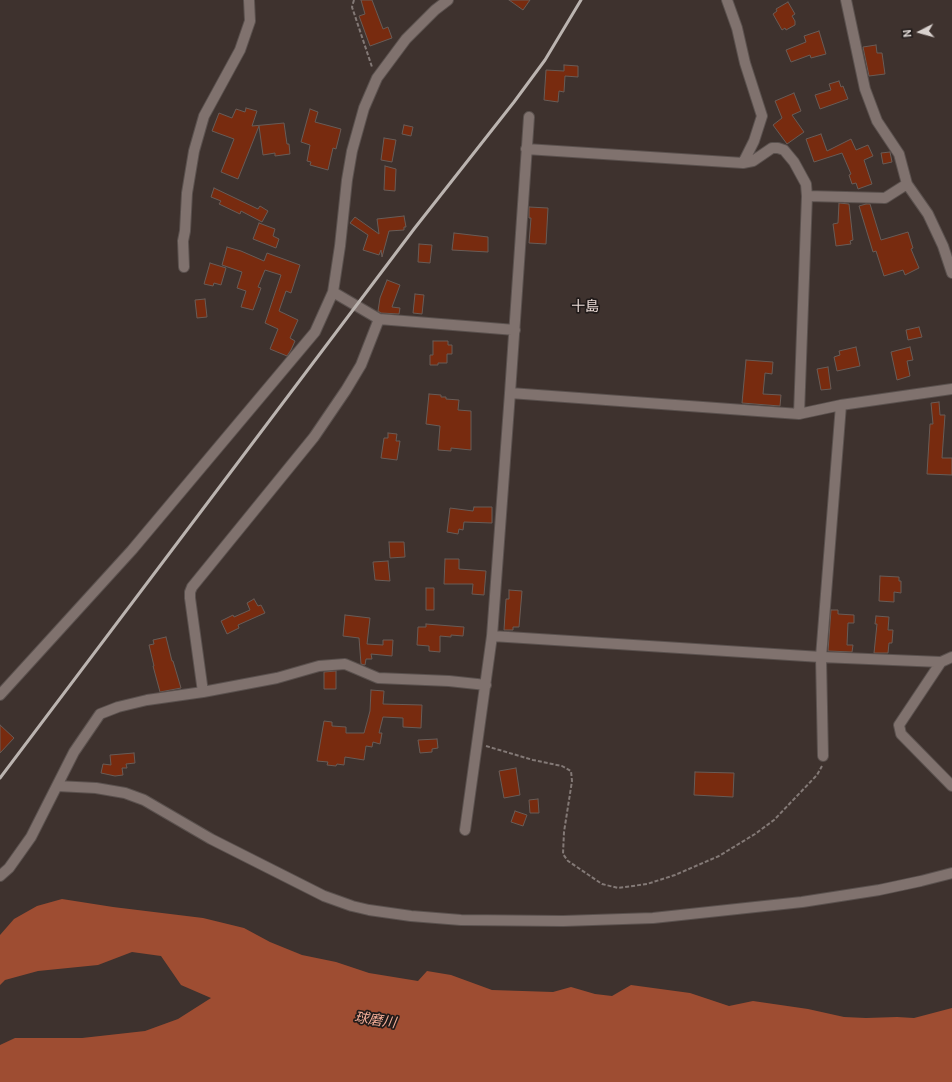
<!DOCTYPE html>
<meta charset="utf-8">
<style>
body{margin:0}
#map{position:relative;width:952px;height:1082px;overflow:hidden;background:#3e322e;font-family:Roboto,sans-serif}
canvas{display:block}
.north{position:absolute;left:900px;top:12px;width:40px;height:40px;-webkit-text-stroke:3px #211b1a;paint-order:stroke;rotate:264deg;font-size:11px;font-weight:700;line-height:16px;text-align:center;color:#d8d1ce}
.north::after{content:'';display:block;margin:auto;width:14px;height:18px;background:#d8d1ce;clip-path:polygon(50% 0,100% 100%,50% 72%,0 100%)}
</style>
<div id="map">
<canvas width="952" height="1082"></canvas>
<div class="north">N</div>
</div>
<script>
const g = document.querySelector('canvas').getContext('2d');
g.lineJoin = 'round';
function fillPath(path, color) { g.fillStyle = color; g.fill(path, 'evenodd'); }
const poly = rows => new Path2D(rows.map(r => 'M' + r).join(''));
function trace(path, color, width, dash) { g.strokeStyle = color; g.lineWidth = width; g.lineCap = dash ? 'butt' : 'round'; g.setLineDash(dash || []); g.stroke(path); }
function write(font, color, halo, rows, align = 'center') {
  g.font = font + ' Roboto,"Noto Sans JP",sans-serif'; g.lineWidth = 3.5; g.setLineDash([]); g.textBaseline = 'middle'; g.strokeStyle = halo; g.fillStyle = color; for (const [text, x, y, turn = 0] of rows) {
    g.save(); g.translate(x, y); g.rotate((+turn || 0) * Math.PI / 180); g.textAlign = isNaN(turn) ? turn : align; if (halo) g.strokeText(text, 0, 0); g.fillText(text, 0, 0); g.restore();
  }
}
const water = poly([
 [62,899,113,907,203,918,244,928,270,942,302,955,336,962,369,973,418,981,427,971,451,975,492,990,553,992,571,987,595,994,612,996,631,985,690,993,729,1006,753,1001,808,1009,844,1017,866,1018,897,1017,914,1018,952,1008,952,1082,0,1082,0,1045,15,1038,82,1038,145,1031,178,1019,211,998,181,985,161,956,132,952,98,965,38,971,5,980,0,985,0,935,14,919,37,906]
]);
const building = poly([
 [361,0,372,0,383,29,388,27,392,38,370,46,359,16,365,14,361,0],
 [509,0,530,0,523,10,509,0],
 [788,2,795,14,792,16,795,21,795,25,786,30,785,28,782,30,773,14,777,11,776,9,788,2],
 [819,31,826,54,811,58,810,55,791,62,786,50,806,42,804,36,819,31],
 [876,45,877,53,882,53,885,74,869,76,863,47,876,45],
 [564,65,578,66,578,77,565,76,564,92,559,91,558,102,544,100,546,70,564,71,564,65],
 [839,81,841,87,843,86,848,99,820,109,815,95,831,90,829,84,839,81],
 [794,93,801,111,792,115,804,132,787,144,773,125,782,118,775,101,794,93],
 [246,108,257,111,252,126,284,123,287,144,289,144,290,154,275,156,275,153,263,155,259,126,238,179,221,172,234,139,212,131,219,113,232,118,236,109,245,112,246,108],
 [310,109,318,112,315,122,341,129,336,149,333,148,328,170,310,165,311,162,307,161,310,145,301,142,310,109],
 [404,125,413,127,411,136,402,134,404,125],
 [821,134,827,151,851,139,856,150,868,145,873,156,864,160,872,184,858,189,856,183,852,184,849,175,851,174,842,153,814,162,806,139,821,134],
 [384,138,396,140,392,162,381,160,384,138],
 [890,152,892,162,883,164,881,153,890,152],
 [385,166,396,169,395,191,384,190,385,166],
 [214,188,258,209,260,206,268,211,262,222,241,211,240,214,219,204,221,201,211,197,214,188],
 [839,203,849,204,853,240,850,241,851,244,836,246,833,224,838,223,839,203],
 [866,204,870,204,881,240,908,232,913,248,911,249,919,268,905,275,903,270,884,276,876,251,873,252,859,206,866,204],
 [529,207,548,208,546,244,529,243,531,218,529,218,529,207],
 [404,216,406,227,404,227,404,230,389,231,382,257,381,250,379,255,363,250,368,235,350,223,355,217,379,234,377,219,404,216],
 [259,223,275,229,273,236,279,239,276,248,253,239,259,223],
 [454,233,488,237,488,252,452,250,454,233],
 [419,244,432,245,430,263,418,262,419,244],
 [227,247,241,251,264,261,267,253,300,265,291,293,286,291,279,311,298,320,290,338,295,341,291,350,287,356,270,349,278,329,265,323,281,275,265,270,258,287,261,288,253,310,241,307,246,291,237,288,242,272,222,265,227,247],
 [210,263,226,268,221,285,214,283,213,286,204,284,210,263],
 [387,280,400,285,392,307,400,308,399,314,381,313,378,311,380,298,387,280],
 [415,294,424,295,422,314,413,313,415,294],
 [205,299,207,317,197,318,195,300,205,299],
 [919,327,922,337,908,340,906,330,919,327],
 [433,341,448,341,448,345,452,345,452,354,447,354,447,363,438,363,438,365,430,365,430,355,433,355,433,341],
 [856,347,860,366,837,371,834,357,840,355,839,351,856,347],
 [910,347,913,360,907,361,910,376,897,380,891,352,910,347],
 [746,360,773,362,772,374,765,373,763,394,781,395,780,406,742,403,746,360],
 [828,367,831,389,821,390,817,369,828,367],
 [429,394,441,395,441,397,446,397,446,399,459,400,458,410,471,411,471,450,451,448,451,451,438,450,440,426,426,424,429,394],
 [939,402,940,415,945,415,942,458,952,458,952,475,927,474,930,424,933,424,931,403,939,402],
 [388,433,397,434,396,441,400,441,397,460,381,458,384,438,388,438,388,433],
 [474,507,492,507,492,523,464,522,463,530,459,529,458,534,447,532,450,508,473,511,474,507],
 [389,542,404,542,405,557,390,558,389,542],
 [445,559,459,559,459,569,486,571,484,595,472,594,473,584,444,584,445,559],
 [388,561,390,581,375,580,373,562,388,561],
 [880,576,899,577,899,581,901,581,901,593,894,592,894,602,879,601,880,576],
 [426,588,434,588,434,610,426,610,426,588],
 [509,590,522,591,519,627,513,627,513,630,504,630,506,599,509,599,509,590],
 [254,599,258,606,261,605,265,613,238,625,239,628,227,634,221,621,233,615,234,617,250,610,247,603,254,599],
 [831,610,838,610,838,614,854,615,854,623,848,623,847,645,853,645,852,652,828,651,831,610],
 [345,615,370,618,367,644,383,645,383,640,393,640,392,656,371,654,372,659,366,659,365,665,361,664,359,638,343,636,345,615],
 [876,616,889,617,888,630,893,630,892,643,889,643,888,653,874,653,877,624,875,624,876,616],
 [426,624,464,627,463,636,451,635,451,637,440,636,440,652,429,651,429,646,417,645,418,627,426,627,426,624],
 [166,637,172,661,173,661,181,688,160,692,153,666,154,666,149,645,154,644,153,640,166,637],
 [336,671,336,689,324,689,324,672,336,671],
 [371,690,384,691,383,704,422,705,421,728,403,727,403,718,383,717,379,733,382,733,380,744,373,742,372,747,366,746,364,760,345,757,344,765,337,764,336,766,327,765,328,762,317,761,324,721,332,722,332,726,346,727,346,733,364,733,370,711,371,690],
 [0,725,14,738,0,753,0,725],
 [437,739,438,748,432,749,432,752,420,753,418,740,437,739],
 [134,753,135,763,126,764,127,768,122,768,123,775,115,776,101,773,103,764,111,765,110,755,134,753],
 [516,768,520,795,504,798,499,771,516,768],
 [695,772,734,773,733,797,694,795,695,772],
 [538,799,539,813,530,813,529,800,538,799],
 [515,811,527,815,523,826,511,822,515,811]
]);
const path = poly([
 [354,0,352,7,372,67],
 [486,746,533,760,562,766,571,771,572,781,564,832,563,854,568,861,602,884,618,888,647,884,675,875,719,856,755,834,774,820,817,775,822,766]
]);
const minor = poly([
 [727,0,737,28,745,63,762,116,754,141,743,163],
 [846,0,865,89,877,121,899,154,907,184,928,214,943,246,952,273],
 [526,149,743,163,753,161,772,148,778,148,784,150,794,162,806,184,807,196,799,414],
 [807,196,885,198,907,184],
 [184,267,183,241,185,231,187,193,194,151,204,116,240,50,250,21,249,0],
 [333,292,379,319,515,330],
 [510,393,799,414,841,405,952,389],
 [492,636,821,657,941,662,952,657],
 [941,662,899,725,901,734,952,786],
 [203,692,190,598,190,592,192,587,314,437,346,390,361,365,379,319],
 [0,695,132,550,315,332,333,292,340,246,347,180,352,151,364,108,377,78,406,39,435,10,448,0],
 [823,756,821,657,841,405],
 [57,786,96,788,125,793,144,800,211,839,324,896,352,906,369,910,411,916,461,920,563,921,653,918,802,902,879,890,921,881,952,873],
 [465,830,492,636,510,393,529,117],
 [0,876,9,868,31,837,74,752,100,714,118,707,147,700,203,692,277,678,319,666,345,664,378,678,449,681,486,685]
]);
const rail = poly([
 [0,778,414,229,514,102,545,60,581,0]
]);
const neighbourhoodNames = [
 ["十島",585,307]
];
const waterNames = [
 ["球磨川",375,1021,8]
];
fillPath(water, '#9e4d32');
fillPath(building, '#782b0f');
trace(building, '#685c57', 1);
trace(minor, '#5a514e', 12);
trace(path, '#837976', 2, [4, 2]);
trace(minor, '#80726e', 10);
trace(rail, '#bbb4b0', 3);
write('14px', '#e9dad5', '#211b1a', neighbourhoodNames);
write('italic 14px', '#f2ad97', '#211b1a', waterNames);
</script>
